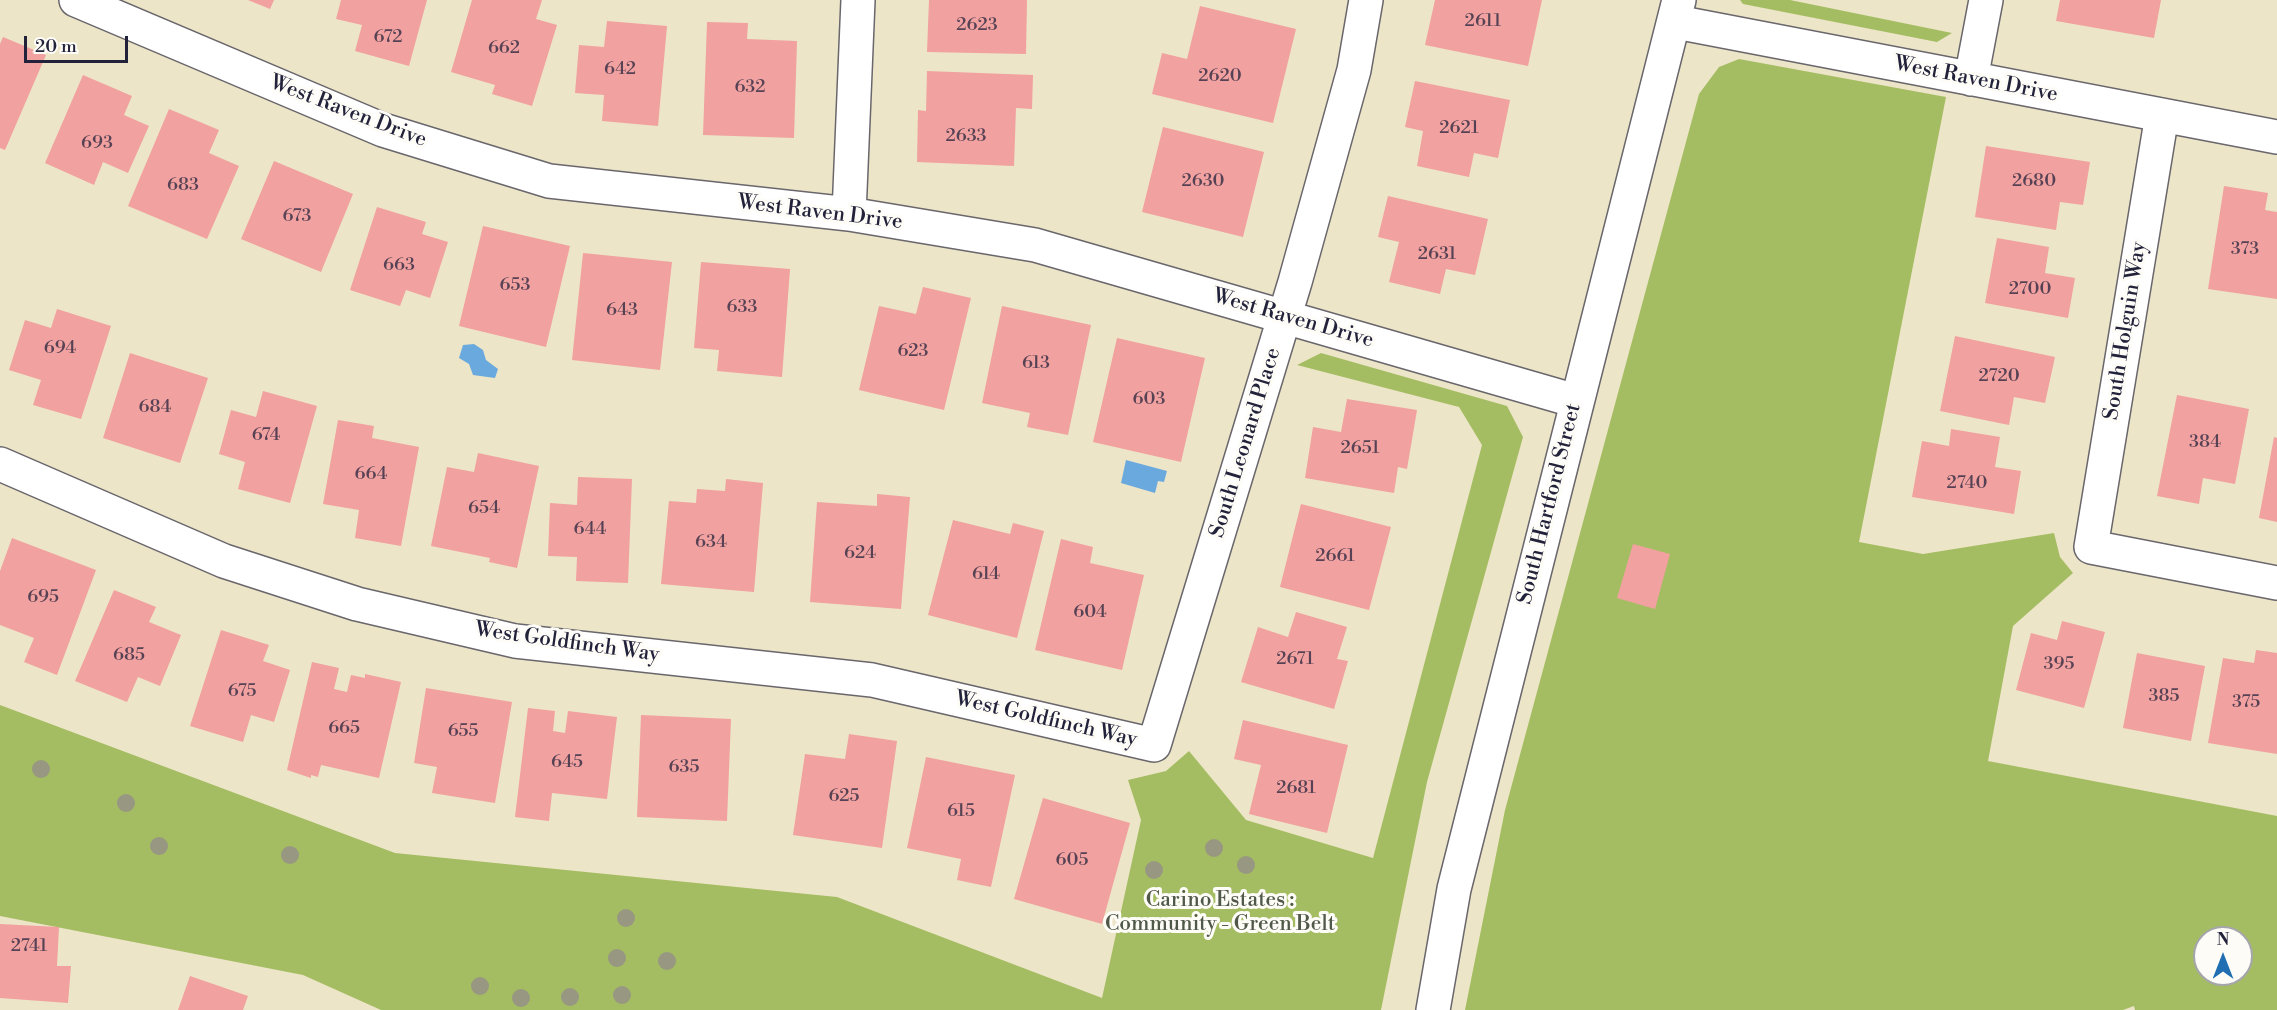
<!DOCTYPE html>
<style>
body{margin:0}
#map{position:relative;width:2277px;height:1010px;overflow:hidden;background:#ede5c8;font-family:"Libre Bodoni",serif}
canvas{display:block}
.north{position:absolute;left:2193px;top:926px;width:60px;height:60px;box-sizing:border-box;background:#fdfcf7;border:2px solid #a5a5ac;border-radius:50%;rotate:0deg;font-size:16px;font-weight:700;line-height:24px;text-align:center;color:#22223b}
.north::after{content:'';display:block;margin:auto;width:21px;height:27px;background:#1f6fb2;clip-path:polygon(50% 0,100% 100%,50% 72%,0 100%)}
.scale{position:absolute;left:24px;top:36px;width:104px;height:27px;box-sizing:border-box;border:3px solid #22223b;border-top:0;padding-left:8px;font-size:18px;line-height:21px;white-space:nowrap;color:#22223b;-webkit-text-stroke:4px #fdfcf7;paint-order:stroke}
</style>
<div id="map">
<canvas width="2277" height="1010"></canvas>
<div class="north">N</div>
<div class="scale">20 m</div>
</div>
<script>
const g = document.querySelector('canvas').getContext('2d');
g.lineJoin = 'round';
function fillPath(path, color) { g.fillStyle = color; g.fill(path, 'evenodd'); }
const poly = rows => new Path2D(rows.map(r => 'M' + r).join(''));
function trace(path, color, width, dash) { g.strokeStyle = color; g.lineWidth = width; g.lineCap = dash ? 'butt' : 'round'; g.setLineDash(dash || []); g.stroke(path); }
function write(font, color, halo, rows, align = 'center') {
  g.font = font + ' "Libre Bodoni",serif'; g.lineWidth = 6; g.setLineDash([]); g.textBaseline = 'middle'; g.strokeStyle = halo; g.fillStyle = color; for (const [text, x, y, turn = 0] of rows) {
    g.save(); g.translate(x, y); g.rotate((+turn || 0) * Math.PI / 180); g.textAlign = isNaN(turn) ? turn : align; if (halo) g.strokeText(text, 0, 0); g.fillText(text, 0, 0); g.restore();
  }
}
const green = poly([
 [1740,0,1790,0,1952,33,1937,42,1743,4],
 [1739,59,1946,97,1859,542,1923,554,2054,533,2060,557,2073,573,2013,626,1988,761,2277,816,2277,1010,2135,1010,2134,1006,2123,1010,1465,1010,1505,810,1699,94,1719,67],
 [2205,938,2241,938,2241,974,2205,974],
 [1321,353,1507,406,1523,437,1427,782,1381,1010,381,1010,303,975,0,916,0,705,395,853,837,897,1102,998,1141,820,1128,780,1166,771,1189,751,1246,820,1373,858,1482,445,1459,407,1297,365]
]);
const water = poly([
 [463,345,474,344,483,350,486,360,498,369,495,378,473,375,469,364,459,358],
 [1126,460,1167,471,1164,482,1158,481,1155,493,1121,483]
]);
const building = poly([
 [248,0,274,0,270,9],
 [341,0,427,0,409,66,355,51,362,25,336,19],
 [472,0,542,0,536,19,557,25,532,106,492,94,495,85,451,72],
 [929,0,1027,0,1026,54,927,52],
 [1435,0,1542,0,1528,66,1425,45],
 [2060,0,2161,0,2154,38,2056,21],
 [1200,6,1296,29,1273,123,1152,94,1162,53,1187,59],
 [607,21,667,26,658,126,602,121,604,95,575,93,579,45,604,47],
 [707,22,748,23,747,39,797,41,794,138,703,135],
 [3,37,46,55,5,150,0,148,0,44],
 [927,71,1033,75,1032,109,1016,108,1014,166,917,162,918,110,926,111],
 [83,75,132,96,124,115,149,126,128,173,103,162,94,185,45,163],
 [1415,81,1510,100,1498,158,1474,153,1469,177,1417,166,1423,131,1405,127],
 [169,109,219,130,209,153,239,166,207,239,128,206],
 [1163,127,1264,152,1243,237,1142,212],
 [1986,146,2090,162,2083,205,2060,202,2056,230,1975,217],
 [274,161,353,194,321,272,241,239],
 [2224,186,2268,193,2265,210,2277,212,2277,299,2208,289],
 [1388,196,1488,219,1475,275,1446,269,1440,294,1389,282,1399,242,1378,237],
 [377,207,426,222,422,234,448,242,430,298,406,290,400,306,350,290],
 [483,226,570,246,546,347,459,326],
 [1997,238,2049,247,2045,273,2075,278,2068,318,1985,303],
 [583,253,672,262,660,370,572,360],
 [701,262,790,269,782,377,717,371,719,350,694,348],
 [923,287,971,298,944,410,859,390,879,306,916,314],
 [1002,306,1091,325,1068,435,1027,427,1030,413,982,403],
 [57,309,111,326,81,419,33,405,41,380,9,370,25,320,51,328],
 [1955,336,2055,357,2045,403,2014,397,2009,425,1940,411],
 [1117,338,1205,358,1181,462,1093,442],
 [130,353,208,378,180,463,103,438],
 [263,391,317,406,290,503,238,489,245,462,219,454,231,410,256,417],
 [2177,395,2249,409,2235,484,2203,478,2199,504,2157,496],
 [1347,399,1417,410,1407,469,1398,467,1394,493,1305,478,1313,427,1341,432],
 [338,420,374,426,372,438,419,447,401,546,355,538,359,510,323,504],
 [1951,429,2000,437,1995,467,2021,471,2014,514,1912,497,1922,441,1949,446],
 [2274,437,2277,438,2277,522,2259,518],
 [478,453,539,466,517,568,489,562,490,558,431,546,447,467,474,472],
 [578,477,632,479,628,583,576,581,577,557,548,556,550,503,577,505],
 [726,479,763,483,754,592,661,584,669,501,696,503,697,489,725,491],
 [877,494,910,497,901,609,810,602,817,502,877,506],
 [1301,504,1391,527,1369,610,1280,587],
 [953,520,1010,534,1013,523,1044,531,1017,638,928,615],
 [12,538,96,570,57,675,24,662,34,638,0,625,0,571],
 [1061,539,1093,547,1090,563,1144,575,1122,670,1035,650],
 [1633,544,1670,554,1655,609,1617,598],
 [114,590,156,607,149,622,181,635,160,686,138,677,127,702,75,681],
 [1296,612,1347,627,1337,659,1348,661,1334,709,1241,682,1258,627,1288,637],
 [2062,621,2105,632,2084,708,2016,690,2031,633,2057,640],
 [221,630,269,645,263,661,290,670,274,722,251,715,243,742,190,726],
 [2256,650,2277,653,2277,754,2208,743,2223,658,2254,663],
 [2137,653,2205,666,2191,741,2123,728],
 [312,662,339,668,334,689,347,692,351,675,365,678,365,674,401,682,379,778,321,765,318,777,311,775,311,778,287,770],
 [426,688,512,702,495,803,432,793,437,767,414,763],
 [528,708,555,711,553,731,565,733,568,711,617,717,607,799,552,793,549,821,515,817],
 [641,715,731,719,727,821,637,817],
 [1243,720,1348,745,1327,833,1249,814,1261,765,1234,759],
 [849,734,897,741,882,848,793,835,805,754,845,759],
 [926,757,1015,775,991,887,957,880,961,859,907,848],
 [1043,798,1130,823,1102,924,1014,899],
 [0,924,59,927,57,966,71,966,68,1003,0,998],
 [190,976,248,996,243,1010,178,1010]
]);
const minor = poly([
 [76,0,383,130,549,181,849,214,1035,245,1576,401],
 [1676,22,2277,137],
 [1971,79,1986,0],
 [2162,115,2091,547,2277,583],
 [849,214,858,0],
 [0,464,224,561,357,604,515,641,872,680,1154,745,1295,282,1354,70,1366,0]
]);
const tertiary = poly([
 [1433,1010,1454,889,1679,0]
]);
const trees = [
 [41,769],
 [126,803],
 [159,846],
 [1214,848],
 [290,855],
 [1246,865],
 [1154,870],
 [626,918],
 [617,958],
 [667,961],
 [480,986],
 [622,995],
 [570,997],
 [521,998]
];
const numberNames = [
 ["2611",1483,22],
 ["2623",977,26],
 ["672",388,38],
 ["662",504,49],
 ["642",620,70],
 ["2620",1220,77],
 ["632",750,88],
 ["2621",1459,129],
 ["2633",966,137],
 ["693",97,144],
 ["2630",1203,182],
 ["2680",2034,182],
 ["683",183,186],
 ["673",297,217],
 ["373",2245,250],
 ["2631",1437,255],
 ["663",399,266],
 ["653",515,286],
 ["2700",2030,290],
 ["633",742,308],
 ["643",622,311],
 ["694",60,349],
 ["623",913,352],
 ["613",1036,364],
 ["2720",1999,377],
 ["603",1149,400],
 ["684",155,408],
 ["674",266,436],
 ["384",2205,443],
 ["2651",1360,449],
 ["664",371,475],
 ["2740",1967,484],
 ["654",484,509],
 ["644",590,530],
 ["634",711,543],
 ["624",860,554],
 ["2661",1335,557],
 ["614",986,575],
 ["695",43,598],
 ["604",1090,613],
 ["685",129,656],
 ["2671",1295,660],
 ["395",2059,665],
 ["675",242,692],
 ["385",2164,697],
 ["375",2246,703],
 ["665",344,729],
 ["655",463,732],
 ["645",567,763],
 ["635",684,768],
 ["2681",1296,789],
 ["625",844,797],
 ["615",961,812],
 ["605",1072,861],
 ["2741",29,947]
];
const streetNames = [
 ["West Raven Drive",1976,80,11],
 ["West Raven Drive",348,112,21],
 ["West Raven Drive",820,213,7],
 ["West Raven Drive",1293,319,16],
 ["South Holguin Way",2126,331,-81],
 ["South Leonard Place",1246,443,-73],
 ["South Hartford Street",1550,504,-76],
 ["West Goldfinch Way",567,643,8],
 ["West Goldfinch Way",1046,720,13]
];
const parkNames = [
 ["Carino Estates :",1220,901],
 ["Community - Green Belt",1220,925]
];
fillPath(green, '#a5bd62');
fillPath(water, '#6aa9dd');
fillPath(building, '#f1a19f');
trace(minor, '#69666c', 36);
trace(tertiary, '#69666c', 36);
trace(minor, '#fff', 33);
trace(tertiary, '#fff', 33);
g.fillStyle = '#979782';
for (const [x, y] of trees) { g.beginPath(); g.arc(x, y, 9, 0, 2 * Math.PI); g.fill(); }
write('18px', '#564254', null, numberNames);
write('21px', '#22223b', '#fdfcf7', streetNames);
write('21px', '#505849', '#fdfcf7', parkNames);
</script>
